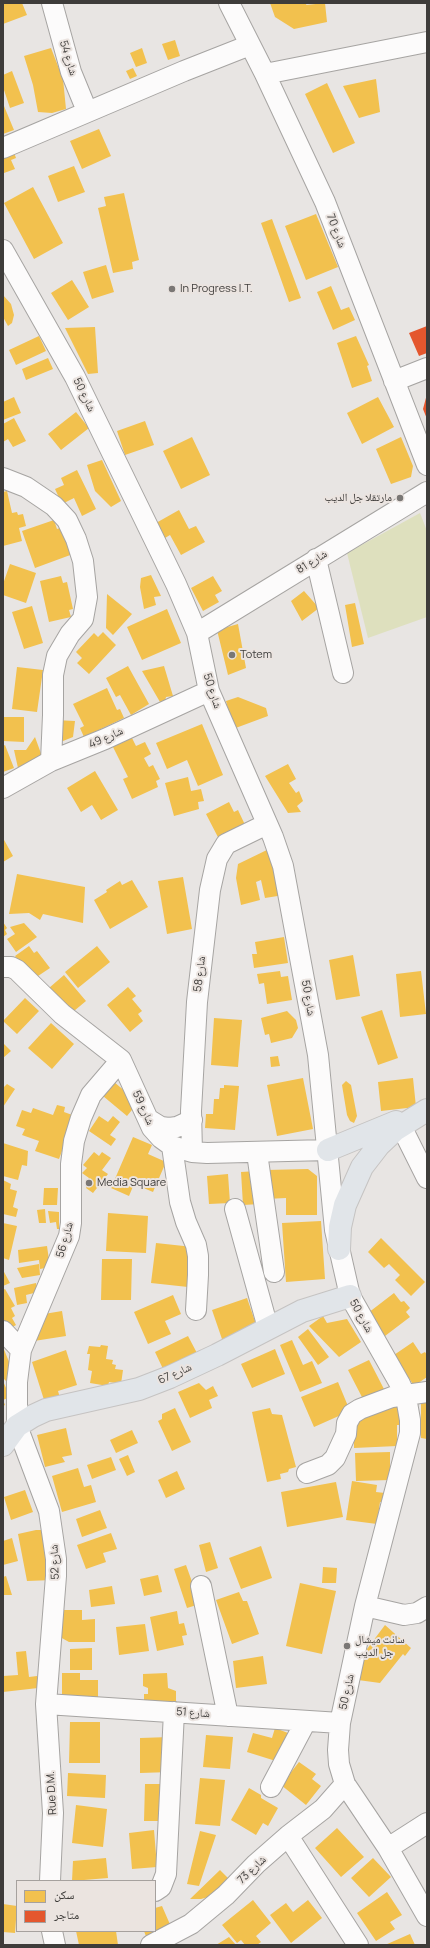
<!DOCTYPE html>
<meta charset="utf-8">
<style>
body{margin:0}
#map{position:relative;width:430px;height:1948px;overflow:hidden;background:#e8e5e3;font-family:Manrope,"Noto Naskh Arabic",sans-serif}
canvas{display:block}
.frame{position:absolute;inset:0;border:4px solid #3e3c3a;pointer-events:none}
.legend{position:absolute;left:16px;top:1880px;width:140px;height:52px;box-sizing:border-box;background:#ebe4e0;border:1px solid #a6a19e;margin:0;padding:5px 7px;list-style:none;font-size:12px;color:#3e3c3a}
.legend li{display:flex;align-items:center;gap:8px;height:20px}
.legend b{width:20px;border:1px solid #a6a19e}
</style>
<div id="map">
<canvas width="430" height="1948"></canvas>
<div class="frame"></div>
<ul class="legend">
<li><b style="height:11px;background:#f2c14e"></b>سكن</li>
<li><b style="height:11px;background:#e4572e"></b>متاجر</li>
</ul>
</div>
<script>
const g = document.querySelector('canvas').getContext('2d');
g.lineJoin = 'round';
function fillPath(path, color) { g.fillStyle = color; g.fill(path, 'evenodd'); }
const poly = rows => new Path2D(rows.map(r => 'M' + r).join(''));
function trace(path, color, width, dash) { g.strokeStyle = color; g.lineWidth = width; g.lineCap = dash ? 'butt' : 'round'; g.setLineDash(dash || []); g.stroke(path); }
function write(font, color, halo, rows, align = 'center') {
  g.font = font + ' Manrope,"Noto Naskh Arabic",sans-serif'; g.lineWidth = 4; g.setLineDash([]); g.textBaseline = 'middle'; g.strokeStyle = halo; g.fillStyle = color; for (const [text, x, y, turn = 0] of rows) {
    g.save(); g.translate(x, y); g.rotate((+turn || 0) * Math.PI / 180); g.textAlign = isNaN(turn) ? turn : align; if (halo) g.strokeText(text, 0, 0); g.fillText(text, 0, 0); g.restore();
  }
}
const green = poly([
 [420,513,427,531,427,617,368,638,347,553]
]);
const homes = poly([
 [3,3,22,3,27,15,3,24],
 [270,3,307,3,306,5,325,3,327,22,294,29,275,17],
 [175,40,180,56,168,60,162,44],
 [51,48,63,79,66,109,52,113,38,112,33,85,24,56],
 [142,48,147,63,136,67,130,53],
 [133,68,137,76,130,79,126,71],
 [12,71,24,103,10,108,3,87,3,75],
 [376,79,380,112,359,118,343,86],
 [327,83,355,143,333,153,305,94],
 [4,106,14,130,3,134,3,107],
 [99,129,111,156,82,169,70,141],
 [13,150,16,158,11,160,15,169,4,173,3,155],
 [74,166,85,192,58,202,48,176],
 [33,187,63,243,34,259,4,203],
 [124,193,139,260,132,262,133,269,113,273,98,208,106,206,104,197],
 [316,214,338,267,306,280,285,226],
 [272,219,301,298,289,302,261,223],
 [106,265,114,292,92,299,83,272],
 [72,280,89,307,68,320,51,293],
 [331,286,341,310,349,307,355,320,333,330,317,292],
 [3,295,11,304,14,315,12,323,8,326,3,317],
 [95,327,98,373,88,374,65,328],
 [39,336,46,351,16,365,9,350],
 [356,336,369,365,367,366,372,381,352,388,337,343],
 [48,358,53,369,26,380,22,369],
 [14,397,21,413,3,420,3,402],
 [378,397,394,427,362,444,347,413],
 [76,412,89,428,61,450,48,434],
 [14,418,26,441,13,447,8,439,3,442,3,424],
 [145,421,154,445,125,455,117,431],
 [192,437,210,475,181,489,163,451],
 [401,437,413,466,411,477,391,484,376,449],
 [102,460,121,501,111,507,95,491,87,465],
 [77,470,96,509,82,516,74,498,62,504,55,489,64,485,61,478],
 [7,491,12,513,17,512,18,515,23,514,26,526,19,528,22,541,3,546,3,492],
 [179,510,189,529,196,526,205,542,181,555,170,535,165,538,156,523],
 [54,520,57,529,63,527,73,554,35,568,22,531],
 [10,564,36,573,26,603,3,595,3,584],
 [151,575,161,596,154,597,156,605,144,609,140,587,141,578],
 [61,576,63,583,67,582,73,609,69,610,71,617,49,622,40,581],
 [213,576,222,591,215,595,219,602,203,611,191,588],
 [304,591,319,608,302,621,291,601],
 [107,594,132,614,113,635,106,628],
 [355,603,364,644,352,647,345,605],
 [32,606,43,643,24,649,12,612],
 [167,609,181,643,142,660,127,627],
 [238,624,246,668,228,675,217,630],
 [103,632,116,645,89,674,77,663,82,658,76,652,94,633,98,637],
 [128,666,149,704,131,715,120,695,116,697,106,678],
 [164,666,173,696,166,697,165,701,160,702,142,671],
 [17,667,43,670,37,712,12,709],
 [107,688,117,710,120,709,124,718,84,737,80,728,84,726,73,704],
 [238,697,266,708,268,716,233,729,226,701],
 [3,717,24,717,24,742,3,741],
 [55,720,75,721,73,737,53,745],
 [202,724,223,775,198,786,187,760,167,769,156,743],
 [131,736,136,746,145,742,151,754,144,758,149,767,153,765,160,779,156,781,158,787,132,799,123,779,128,777,112,745],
 [35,737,43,759,18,768,14,750,26,750],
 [5,745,14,768,3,772,3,746],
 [288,764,296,779,289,783,296,793,299,791,303,801,297,806,301,812,288,813,265,776],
 [95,771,118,810,101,820,92,805,81,812,67,788],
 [188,777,191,791,201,789,204,801,198,802,199,809,174,816,165,783],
 [229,802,234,812,238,810,247,829,221,843,206,814],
 [3,838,13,856,3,862],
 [271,848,284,895,265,898,261,880,256,882,260,900,241,905,236,878,238,864],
 [17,874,85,887,83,923,43,914,40,920,29,913,9,914],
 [183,877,192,929,167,934,158,881],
 [132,880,148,907,110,929,94,900,107,892,106,890,120,881,122,885],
 [3,922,7,928,5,930,7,934,3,937],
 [24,923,37,937,16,952,7,939,15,934,10,927],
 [284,937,288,963,254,968,252,954,257,954,255,942],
 [29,946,34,953,37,951,50,968,32,980,15,956],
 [97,946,110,962,78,988,65,972],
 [353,955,360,996,336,1000,329,960],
 [280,971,281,977,288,976,292,1000,267,1004,264,983,259,984,257,974],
 [421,971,426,1014,400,1017,396,974],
 [64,975,86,1001,68,1016,49,988],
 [128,987,136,996,132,999,142,1011,138,1014,143,1021,130,1032,107,1005],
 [25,998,39,1011,17,1034,3,1021],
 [382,1010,398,1058,378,1065,361,1017],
 [287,1011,296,1020,298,1028,292,1038,271,1043,269,1034,265,1035,261,1018],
 [214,1018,242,1020,238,1067,211,1065],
 [51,1023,74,1044,52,1069,28,1048],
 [3,1043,11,1051,3,1058],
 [278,1056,280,1066,271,1067,270,1057],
 [303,1078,313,1129,277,1136,267,1085],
 [413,1078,416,1107,381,1111,378,1082],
 [346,1081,351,1085,357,1116,354,1123,350,1121,347,1115,342,1085],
 [114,1082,132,1097,136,1105,127,1116,103,1096],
 [7,1084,15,1089,3,1107,3,1088],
 [224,1085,239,1086,235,1130,205,1128,206,1114,213,1114,214,1099,219,1099,220,1088,224,1088],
 [57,1105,65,1107,64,1112,75,1116,59,1159,35,1151,39,1141,22,1135,25,1129,16,1126,22,1110,31,1113,33,1108,53,1115],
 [99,1116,108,1122,113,1116,120,1122,110,1135,116,1139,111,1146,89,1131],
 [133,1137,152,1145,148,1154,166,1162,153,1192,134,1184,129,1196,111,1188],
 [3,1143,28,1151,27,1166,22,1165,18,1180,3,1176],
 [94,1152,99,1156,102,1152,111,1158,102,1170,108,1174,93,1193,86,1188,89,1183,87,1181,89,1178,82,1173,87,1168,83,1165],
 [308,1169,317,1176,317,1215,286,1215,286,1198,266,1199,266,1170],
 [257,1171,260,1204,243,1205,241,1172],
 [228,1174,230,1203,209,1204,207,1176],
 [3,1180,11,1184,10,1189,17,1191,13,1207,18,1209,16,1217,3,1214],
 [44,1188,58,1188,57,1205,43,1205],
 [45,1209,46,1223,39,1223,37,1210],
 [48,1211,59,1212,59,1229,57,1229,56,1222,50,1223],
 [108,1213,148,1216,146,1253,106,1251],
 [321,1221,325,1279,286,1282,282,1223],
 [3,1223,17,1226,9,1260,3,1258],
 [381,1238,425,1282,411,1296,395,1280,400,1275,389,1264,384,1268,368,1252],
 [156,1243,193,1247,188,1287,151,1283],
 [47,1246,50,1267,40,1269,39,1260,19,1263,18,1250],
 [102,1259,132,1259,131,1300,101,1300],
 [39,1264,40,1275,22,1278,17,1268],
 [3,1270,10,1283,3,1286],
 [36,1283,38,1292,26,1295,27,1303,17,1305,14,1288],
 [5,1289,15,1306,11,1308,15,1316,12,1318,16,1325,6,1331,3,1326,3,1290],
 [394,1293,401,1302,404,1301,410,1308,406,1312,410,1317,385,1336,368,1313],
 [173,1295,181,1314,165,1321,171,1334,148,1344,134,1312],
 [247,1298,258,1330,223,1342,212,1310],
 [62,1311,66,1336,34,1341,38,1315],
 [323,1316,327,1323,347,1319,361,1342,339,1357,309,1326],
 [308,1329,329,1357,318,1365,298,1337],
 [188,1336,198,1355,164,1371,155,1352],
 [292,1340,303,1365,312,1361,322,1383,300,1392,280,1345],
 [413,1342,421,1354,425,1352,427,1355,427,1377,414,1386,394,1355],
 [101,1345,108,1346,106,1359,113,1360,112,1364,116,1365,115,1369,123,1370,121,1384,109,1382,108,1386,90,1383,92,1371,88,1370,90,1354,87,1354,89,1346,100,1347],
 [3,1347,16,1379,7,1382,3,1378],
 [275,1349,285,1374,252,1388,241,1364],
 [66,1350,77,1385,58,1391,60,1398,45,1403,32,1362],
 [369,1360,385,1391,364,1401,348,1370],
 [3,1381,10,1397,3,1400,5,1405,3,1406],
 [338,1382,350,1411,314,1427,301,1397],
 [199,1383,206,1390,213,1386,218,1396,209,1400,212,1408,190,1418,178,1392],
 [421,1400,427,1400,427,1439,421,1438],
 [394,1402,401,1409,402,1425,397,1425,397,1446,354,1448,354,1431,359,1419],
 [175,1408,191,1442,172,1451,158,1421,162,1419,162,1414],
 [270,1408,272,1414,282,1415,296,1467,289,1469,288,1472,280,1474,281,1479,267,1482,252,1412],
 [66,1428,72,1455,62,1457,65,1462,45,1467,37,1435],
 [132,1430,138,1443,116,1453,110,1440],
 [390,1452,390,1480,356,1481,355,1453],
 [128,1455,135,1472,127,1476,119,1459],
 [111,1457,116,1470,92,1479,87,1465],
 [78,1468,84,1487,91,1485,96,1502,62,1512,52,1476],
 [177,1471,185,1489,166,1498,158,1480],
 [352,1481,377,1485,376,1492,385,1493,384,1502,380,1502,377,1524,346,1520],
 [336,1482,343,1517,287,1527,281,1492],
 [25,1490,33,1512,11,1520,4,1497],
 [100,1510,107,1528,82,1537,76,1519],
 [36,1530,42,1530,53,1580,27,1581,18,1534],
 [111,1533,117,1549,103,1553,106,1562,86,1569,77,1545],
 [12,1538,18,1561,3,1565,3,1541],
 [210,1542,218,1568,206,1572,199,1545],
 [261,1546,272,1578,241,1589,229,1558],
 [186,1565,200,1604,187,1608,174,1569],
 [323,1567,337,1568,336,1583,322,1583],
 [158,1575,162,1592,144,1596,140,1579],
 [6,1576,12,1595,3,1595,3,1577],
 [300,1583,336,1591,322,1654,286,1646],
 [112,1586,115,1604,91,1607,89,1590],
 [239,1592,243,1601,247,1601,259,1634,232,1644,216,1600],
 [59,1610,82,1610,82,1620,95,1619,95,1642,69,1642,60,1637],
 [177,1611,179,1624,184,1623,187,1635,182,1636,184,1645,157,1651,150,1617],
 [145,1624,149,1651,119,1655,116,1627],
 [385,1625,411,1648,405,1656,403,1654,380,1683,358,1680,367,1649],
 [92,1648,92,1670,70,1670,70,1649],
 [26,1651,29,1677,37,1676,38,1688,3,1692,3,1676,18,1675,16,1652],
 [263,1656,267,1684,236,1688,233,1661],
 [62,1673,80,1673,80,1680,98,1680,98,1704,62,1704],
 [167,1673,168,1688,176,1691,176,1705,144,1705,144,1694,148,1694,148,1688,143,1686,143,1674],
 [70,1722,100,1722,100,1763,69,1763],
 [275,1728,288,1733,279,1762,247,1752,253,1733,272,1738],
 [206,1735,233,1737,230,1769,203,1767],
 [170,1737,171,1772,140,1773,140,1738],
 [299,1762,316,1774,312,1779,321,1786,306,1805,281,1785],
 [68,1773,106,1775,105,1798,67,1796],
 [200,1778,225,1780,220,1826,195,1824],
 [145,1784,167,1784,166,1821,144,1821],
 [249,1788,261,1795,261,1798,278,1808,268,1826,263,1823,256,1835,231,1820],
 [76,1805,107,1809,103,1847,72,1843],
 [337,1828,364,1857,341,1877,315,1848],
 [154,1830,157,1867,132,1869,129,1833],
 [200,1831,216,1835,199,1886,187,1884],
 [106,1858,108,1878,72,1881,73,1861],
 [373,1858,391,1877,369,1897,351,1878],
 [220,1870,233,1883,220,1894,201,1899,190,1899],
 [387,1892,402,1915,390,1922,395,1929,376,1941,357,1913],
 [253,1900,271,1923,256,1936,261,1942,257,1945,245,1945,241,1940,237,1943,222,1925],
 [308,1900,322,1918,291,1943,270,1915,286,1903,293,1912],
 [3,1904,17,1906,15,1933,3,1932],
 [162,1906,172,1929,147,1939,144,1931,155,1931,155,1908],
 [76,1931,116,1931,118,1945,79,1945],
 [410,1934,415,1945,385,1945],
 [229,1937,236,1945,216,1945]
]);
const shops = poly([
 [427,326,427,353,419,356,409,333],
 [427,394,427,419,423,409]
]);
const minor = poly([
 [52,3,71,72,87,111],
 [229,3,265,74,325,202,427,465],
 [265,74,427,42],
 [3,148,184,71,250,45],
 [3,250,75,377,176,584,197,633,209,691,273,837,283,866,318,1055,335,1230,350,1296,400,1384,406,1397,410,1420,410,1433,365,1606,340,1723,338,1750,339,1764,345,1784,388,1848,427,1916],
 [394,381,427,368],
 [3,478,26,487,54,506,67,520,76,539,83,561,87,597,83,619,70,634,57,656,53,675,53,715,51,761],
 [316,559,343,673],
 [197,633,427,492],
 [3,788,51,761,105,739,209,691],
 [3,967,11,967,17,970,62,1014,121,1060,152,1128,161,1138,172,1146,192,1152,207,1153,328,1150],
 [148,1119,161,1127,169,1128,177,1127,192,1120],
 [401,1126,427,1178],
 [172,1146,180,1202,186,1222,196,1245,198,1256,198,1275,196,1310],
 [192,1152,191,1111,197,1002,210,890,217,859,226,844,267,824],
 [257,1153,274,1272],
 [235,1209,268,1328],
 [3,1331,21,1350],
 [307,1473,328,1465,335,1458,346,1434,347,1423,352,1414,360,1409,392,1397,427,1392],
 [201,1586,228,1716],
 [365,1606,404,1615,417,1613,427,1607],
 [46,1704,340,1723],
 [271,1787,306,1721],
 [288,1836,358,1945],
 [388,1848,427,1823],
 [50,1881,53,1813,46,1704,56,1576,56,1559,49,1511,17,1426,17,1382,21,1350,69,1236,71,1223,71,1164,74,1141,81,1118,91,1095,121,1060],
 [155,1891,161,1887,166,1874,174,1712],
 [52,1931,55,1945],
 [151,1945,191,1924,226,1895,256,1864,288,1836,323,1809,345,1784]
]);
const major = poly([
 [328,1150,396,1122],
 [339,1249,340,1227,345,1205,362,1167,379,1145,395,1130,427,1110],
 [3,1445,17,1426,33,1416,46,1410,139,1389,170,1377,217,1355,302,1311,350,1296]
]);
const markers = [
 [172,289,4,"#7a7775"],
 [400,498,4,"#7a7775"],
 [232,655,4,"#7a7775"],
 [89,1183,4,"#7a7775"],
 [347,1646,4,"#7a7775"]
];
const streetNames = [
 ["شارع 54",68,58,73],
 ["شارع 70",336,231,69],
 ["شارع 50",84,395,64],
 ["شارع 81",312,562,-32],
 ["شارع 50",212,691,72],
 ["شارع 49",106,738,-24],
 ["شارع 58",200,974,-83],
 ["شارع 50",308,998,80],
 ["شارع 59",143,1108,65],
 ["شارع 56",65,1240,-74],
 ["شارع 50",361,1316,61],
 ["شارع 67",175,1374,-24],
 ["شارع 52",55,1562,-92],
 ["شارع 50",347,1692,-78],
 ["شارع 51",193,1713,4],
 ["Rue D.M.",52,1793,-93],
 ["شارع 73",252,1870,-44]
];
const poiNames = [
 ["In Progress I.T.",180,289],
 ["مارتقلا جل الديب",392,498,"right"],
 ["Totem",240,655],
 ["Media Square",97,1183],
 ["سانت ميشال",355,1640],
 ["جل الديب",355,1653]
];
fillPath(green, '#dee0be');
fillPath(homes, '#f2c14e');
fillPath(shops, '#e4572e');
trace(minor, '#a6a4a2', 22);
trace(major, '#c5c3c2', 24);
trace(minor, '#fcfbfb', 20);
trace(major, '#e1e5e9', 22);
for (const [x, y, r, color] of markers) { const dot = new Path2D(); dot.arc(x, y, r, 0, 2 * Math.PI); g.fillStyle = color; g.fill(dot); trace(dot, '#ebe4e0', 1.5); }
write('11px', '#3e3c3a', '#ebe4e0', streetNames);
write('11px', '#3e3c3a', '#ebe4e0', poiNames, 'left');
</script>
